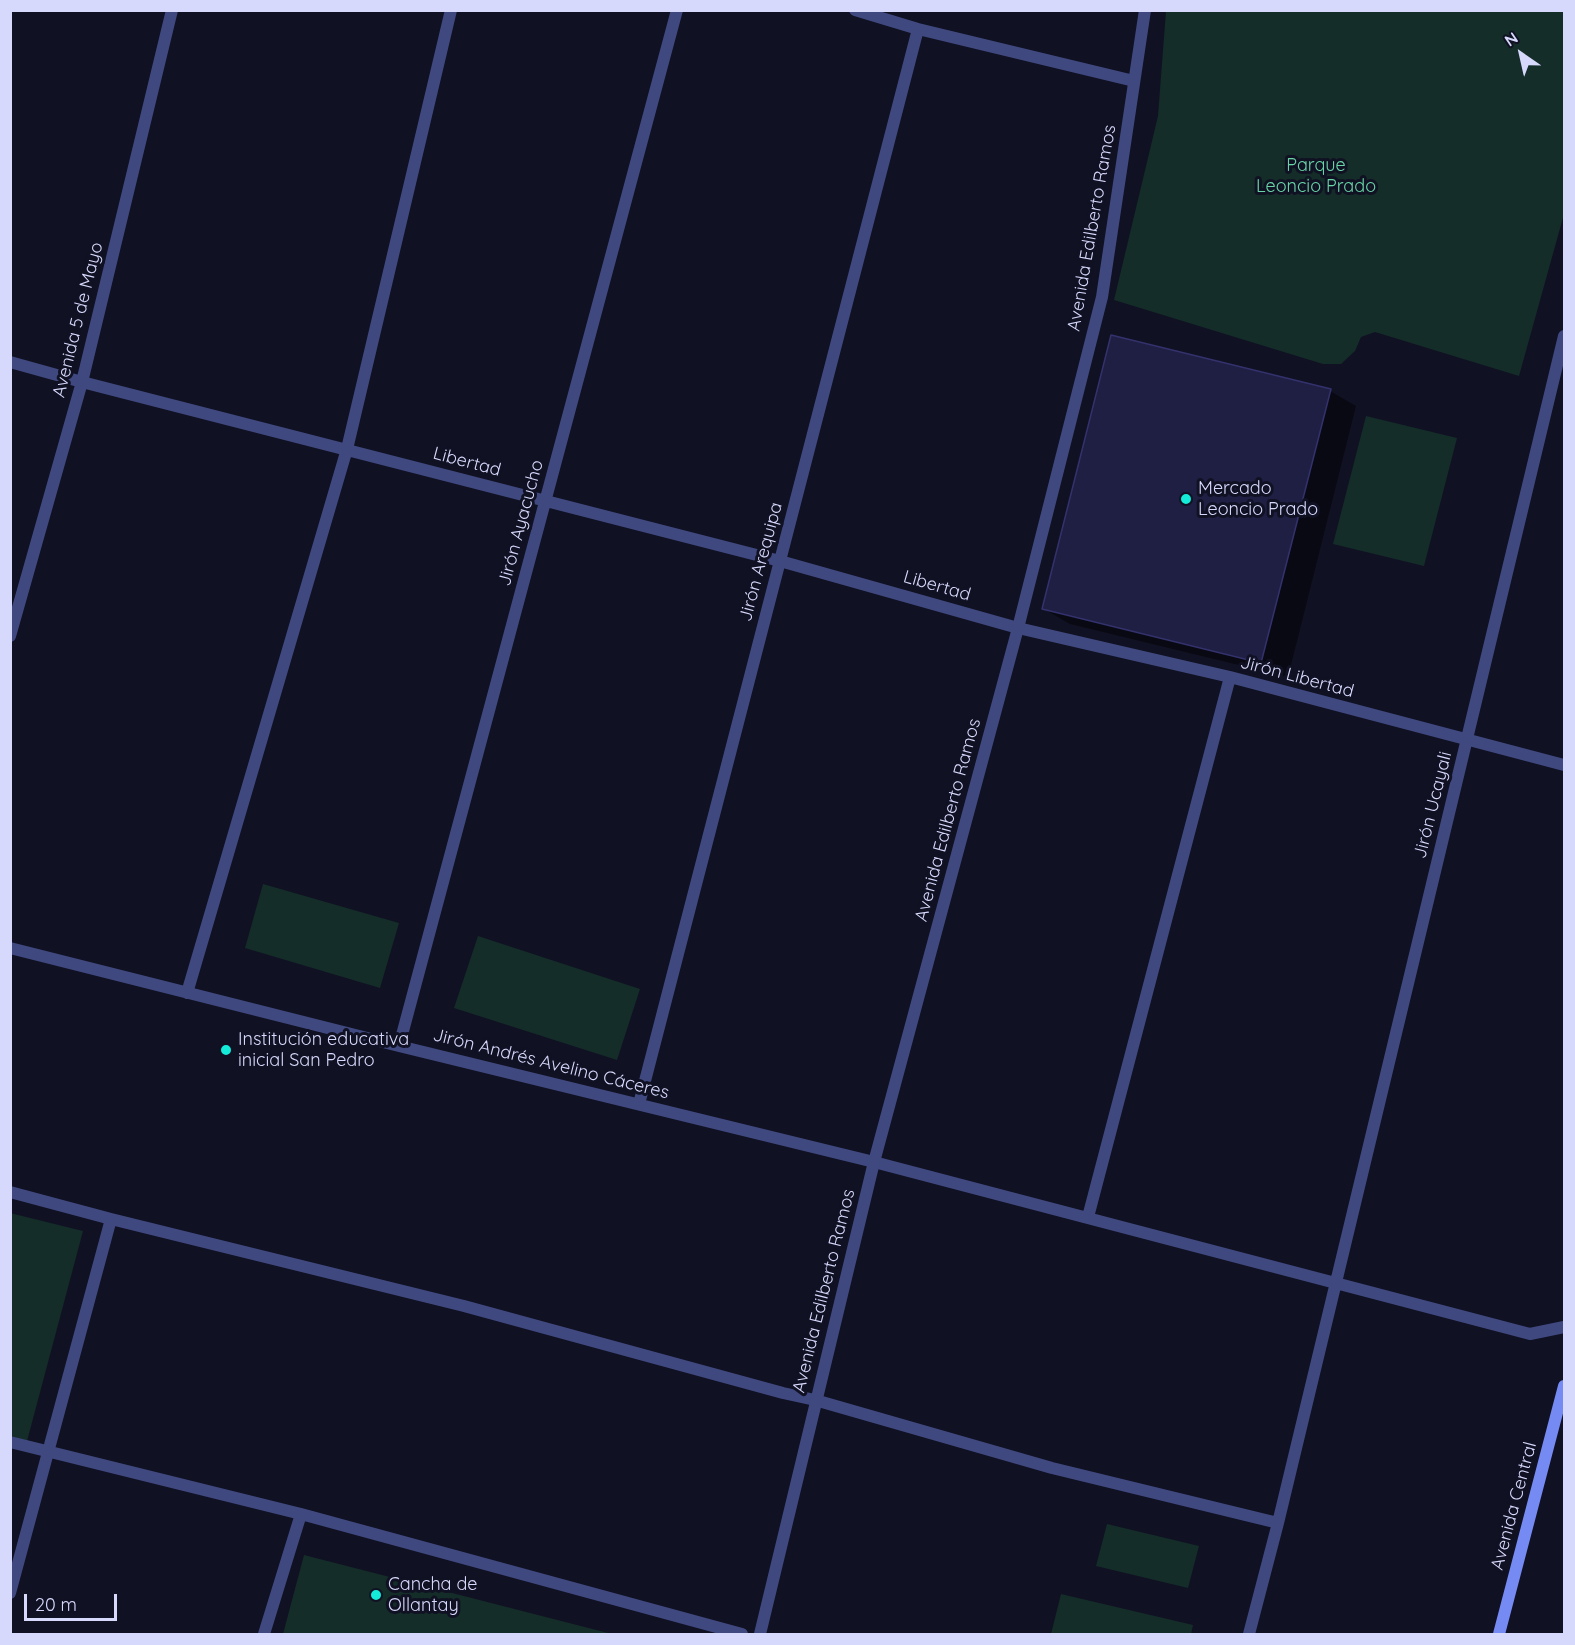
<!DOCTYPE html>
<meta charset="utf-8">
<style>
body{margin:0}
#map{position:relative;width:1575px;height:1645px;overflow:hidden;background:#111124;font-family:Quicksand,sans-serif}
canvas{display:block}
.frame{position:absolute;inset:0;border:12px solid #d7d9fc;pointer-events:none}
.north{position:absolute;left:1491px;top:24px;width:60px;height:60px;-webkit-text-stroke:4px #111124;paint-order:stroke;rotate:326deg;font-size:16px;font-weight:700;line-height:24px;text-align:center;color:#d7d9fc}
.north::after{content:'';display:block;margin:auto;width:21px;height:27px;background:#d7d9fc;clip-path:polygon(50% 0,100% 100%,50% 72%,0 100%)}
.scale{position:absolute;left:24px;top:1594px;width:93px;height:27px;box-sizing:border-box;border:3px solid #d7d9fc;border-top:0;padding-left:8px;font-size:18px;line-height:21px;white-space:nowrap;color:#d7d9fc;-webkit-text-stroke:4px #111124;paint-order:stroke}
</style>
<div id="map">
<canvas width="1575" height="1645"></canvas>
<div class="frame"></div>
<div class="north">N</div>
<div class="scale">20 m</div>
</div>
<script>
const g = document.querySelector('canvas').getContext('2d');
g.lineJoin = 'round';
function fillPath(path, color) { g.fillStyle = color; g.fill(path, 'evenodd'); }
const poly = rows => new Path2D(rows.map(r => 'M' + r).join(''));
function trace(path, color, width, dash) { g.strokeStyle = color; g.lineWidth = width; g.lineCap = dash ? 'butt' : 'round'; g.setLineDash(dash || []); g.stroke(path); }
function write(font, color, halo, rows, align = 'center') {
  g.font = font + ' Quicksand,sans-serif'; g.lineWidth = 6; g.setLineDash([]); g.textBaseline = 'middle'; g.strokeStyle = halo; g.fillStyle = color; for (const [text, x, y, turn = 0] of rows) {
    g.save(); g.translate(x, y); g.rotate((+turn || 0) * Math.PI / 180); g.textAlign = isNaN(turn) ? turn : align; if (halo) g.strokeText(text, 0, 0); g.fillText(text, 0, 0); g.restore();
  }
}
const green = poly([
 [1166,11,1564,11,1564,214,1519,376,1375,332,1361,337,1355,351,1341,364,1323,364,1114,300,1158,116],
 [1366,416,1457,438,1424,566,1333,544],
 [263,884,399,923,380,988,245,948],
 [478,936,640,989,617,1060,454,1008],
 [10,1213,83,1231,27,1441,11,1436],
 [1107,1524,1199,1546,1188,1588,1096,1566],
 [304,1555,612,1634,283,1634],
 [1061,1594,1193,1625,1191,1634,1051,1634]
]);
const shadow = poly([
 [1330,391,1356,406,1288,677,1070,624,1044,609]
]);
const building = poly([
 [1111,335,1331,389,1261,663,1042,609,1111,335]
]);
const minor = poly([
 [855,10,918,29,1134,81],
 [10,362,82,382,780,561,1018,628,1230,677,1564,765],
 [10,636,82,382,172,10],
 [10,948,399,1046,874,1162,1530,1334,1564,1327],
 [187,993,347,449,451,10],
 [399,1046,677,10],
 [639,1104,918,29],
 [10,1192,111,1219,464,1306,783,1393,815,1400,1052,1468,1278,1523],
 [1088,1217,1230,677],
 [10,1442,301,1514,742,1634],
 [10,1593,111,1219],
 [264,1634,301,1514],
 [1249,1634,1278,1523,1564,336]
]);
const tertiary = poly([
 [760,1634,874,1162,1018,628,1102,297,1145,10]
]);
const secondary = poly([
 [1499,1634,1564,1386]
]);
const markers = [
 [1186,499,6,"#14ebd8"],
 [226,1050,6,"#14ebd8"],
 [376,1595,6,"#14ebd8"]
];
const parkNames = [
 ["Parque",1316,166],
 ["Leoncio Prado",1316,187]
];
const streetNames = [
 ["Avenida Edilberto Ramos",1092,228,-80],
 ["Avenida 5 de Mayo",78,320,-76],
 ["Libertad",467,462,15],
 ["Jirón Ayacucho",521,523,-75],
 ["Jirón Arequipa",761,562,-75],
 ["Libertad",937,586,16],
 ["Jirón Libertad",1297,677,15],
 ["Jirón Ucayali",1433,805,-76],
 ["Avenida Edilberto Ramos",948,820,-75],
 ["Jirón Andrés Avelino Cáceres",551,1064,14],
 ["Avenida Edilberto Ramos",824,1291,-76],
 ["Avenida Central",1514,1506,-75]
];
const poiNames = [
 ["Mercado",1198,489],
 ["Leoncio Prado",1198,510],
 ["Institución educativa",238,1040],
 ["inicial San Pedro",238,1061],
 ["Cancha de",388,1585],
 ["Ollantay",388,1606]
];
fillPath(green, '#142d28');
fillPath(shadow, '#0007');
fillPath(building, '#1f1e43');
trace(building, '#33326d', 1.5);
trace(minor, '#3f497f', 12);
trace(tertiary, '#3f497f', 12);
trace(secondary, '#768af4', 12);
for (const [x, y, r, color] of markers) { const dot = new Path2D(); dot.arc(x, y, r, 0, 2 * Math.PI); g.fillStyle = color; g.fill(dot); trace(dot, '#111124', 2); }
write('18px', '#68d6a6', '#111124', parkNames);
write('18px', '#d7d9fc', '#111124', streetNames);
write('18px', '#d7d9fc', '#111124', poiNames, 'left');
</script>
